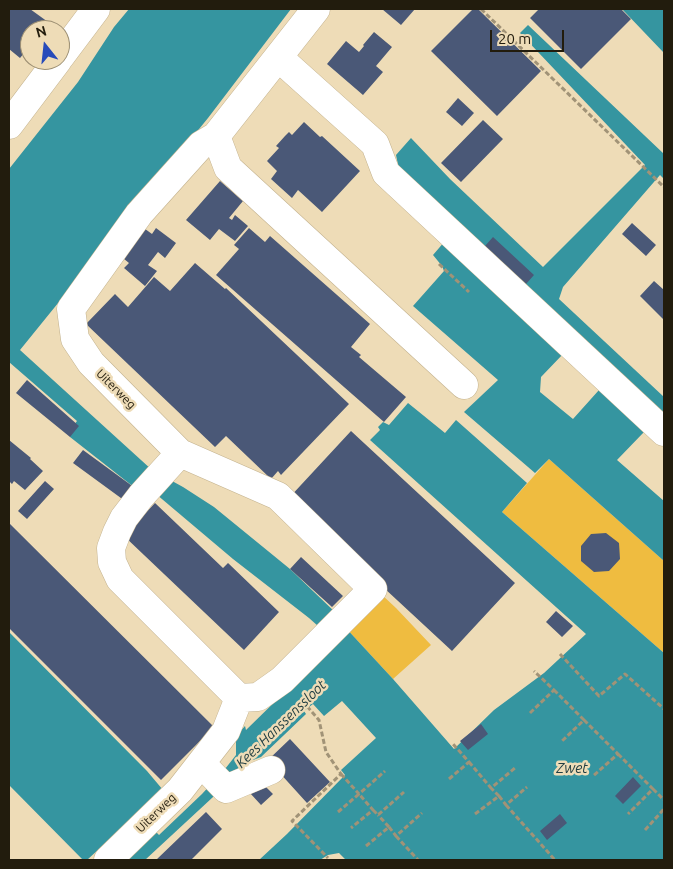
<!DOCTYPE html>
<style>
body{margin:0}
#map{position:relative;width:673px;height:869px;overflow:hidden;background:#eedcb7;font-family:Ubuntu,sans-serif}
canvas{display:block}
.frame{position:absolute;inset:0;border:10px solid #221c0d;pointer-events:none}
.north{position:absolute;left:20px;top:20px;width:50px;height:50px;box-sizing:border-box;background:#eedcb7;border:1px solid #9c8f73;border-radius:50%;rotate:344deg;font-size:14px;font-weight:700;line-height:20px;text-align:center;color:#221c0d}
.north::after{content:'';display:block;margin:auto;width:18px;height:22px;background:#274bba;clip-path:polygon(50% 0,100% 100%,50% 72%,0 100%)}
.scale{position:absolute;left:490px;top:30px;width:74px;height:22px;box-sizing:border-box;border:2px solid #221c0d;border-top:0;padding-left:6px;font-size:15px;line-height:18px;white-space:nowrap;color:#221c0d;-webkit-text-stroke:4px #eedcb7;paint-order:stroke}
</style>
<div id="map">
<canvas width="673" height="869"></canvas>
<div class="frame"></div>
<div class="north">N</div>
<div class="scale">20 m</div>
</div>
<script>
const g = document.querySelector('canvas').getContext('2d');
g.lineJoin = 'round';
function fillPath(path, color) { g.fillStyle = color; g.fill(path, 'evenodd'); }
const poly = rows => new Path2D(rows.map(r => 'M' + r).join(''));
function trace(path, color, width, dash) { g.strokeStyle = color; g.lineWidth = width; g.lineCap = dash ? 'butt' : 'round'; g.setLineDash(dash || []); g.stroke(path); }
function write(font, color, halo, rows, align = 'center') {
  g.font = font + ' Ubuntu,sans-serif'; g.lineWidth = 5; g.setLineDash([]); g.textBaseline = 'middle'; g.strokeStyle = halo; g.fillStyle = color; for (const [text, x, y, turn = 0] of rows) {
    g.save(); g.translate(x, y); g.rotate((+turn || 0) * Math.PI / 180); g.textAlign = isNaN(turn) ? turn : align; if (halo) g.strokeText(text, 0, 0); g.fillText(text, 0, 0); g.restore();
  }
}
const green = poly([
 [549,459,664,561,664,653,502,512],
 [381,594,396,608,431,645,393,679,344,626]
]);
const water = poly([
 [129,9,291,9,208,118,20,350,152,470,183,487,214,507,290,569,337,614,344,626,393,679,454,749,494,710,544,673,586,634,370,440,380,430,378,427,383,422,389,425,408,403,445,433,456,420,527,483,502,512,664,653,664,860,346,860,339,853,328,855,320,860,259,860,287,834,345,775,341,770,376,738,342,701,324,716,313,704,304,711,306,714,261,757,253,760,145,860,116,860,151,827,159,835,202,794,225,769,236,755,236,736,245,726,246,730,336,642,309,618,233,559,156,494,135,488,70,437,70,430,77,421,9,362,9,169,78,82,114,27],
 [622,9,664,9,664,53],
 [528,25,664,154,664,179,660,175,563,287,559,299,664,397,664,420,401,179,396,155,411,138,450,179,543,267,645,165,520,33],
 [445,241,564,353,541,377,540,392,573,419,599,390,644,432,617,460,664,501,664,561,549,459,535,473,464,412,498,380,413,306,444,271,442,266,433,255],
 [9,632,147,771,163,790,87,860,83,860,9,785]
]);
const building = poly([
 [9,9,30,9,48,22,42,30,30,30,30,38,26,43,30,46,20,58,9,49],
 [382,9,415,9,401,25],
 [473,9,478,9,541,71,497,116,431,51],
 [539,9,621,9,631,19,581,69,530,18],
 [374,32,392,47,376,66,383,72,363,95,327,64,346,41,359,52,364,46,363,45],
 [458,98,474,113,462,126,446,112],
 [483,120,503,139,461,182,441,163],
 [304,122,320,137,322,136,360,171,322,212,298,190,292,198,271,179,277,171,267,161,279,148,276,146,285,136,289,132,292,135],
 [220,181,243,201,229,218,232,220,235,215,248,226,235,241,219,229,210,240,186,220],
 [632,223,656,245,646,256,622,234],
 [141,226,152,234,156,228,176,243,165,258,158,252,148,265,157,271,145,286,124,268,129,263,118,254],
 [249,228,265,242,270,236,370,324,351,347,361,355,359,357,406,397,384,422,216,275,239,249,234,245],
 [493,237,534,275,526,284,485,246],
 [195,263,225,289,226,288,349,404,281,475,278,471,271,479,226,436,215,447,86,324,115,294,128,307,154,277,170,291],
 [654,281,664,290,664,320,640,296],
 [27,380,79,426,70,437,16,393],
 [351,431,515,583,452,651,288,499],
 [9,440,31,458,30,459,43,471,25,490,14,481,12,484,9,481],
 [83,450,135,488,125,501,73,463],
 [45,481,54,489,27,519,18,511],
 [155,503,223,568,228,563,279,612,244,650,124,536],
 [9,523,214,727,161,780,9,628],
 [606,533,619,543,620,559,609,571,594,572,581,561,581,546,591,534],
 [301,557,343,596,332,607,290,569],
 [556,611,573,626,562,637,546,622],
 [481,724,488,734,468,750,460,741],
 [290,739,330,782,307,803,268,760],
 [633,777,641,786,623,804,615,796],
 [261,782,273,794,261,805,250,793],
 [206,812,222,829,191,860,156,860],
 [560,814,567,823,547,840,540,831]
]);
const path = poly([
 [481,9,664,187],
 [439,264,469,292],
 [560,654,599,696,625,674,664,709],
 [324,685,305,704,319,720,326,752,341,774,292,821,328,858],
 [554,690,584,720,561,742],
 [530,713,554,690,534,671],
 [584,720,618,754,593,776],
 [618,754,653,789,628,814],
 [469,762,491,788,515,768],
 [341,774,359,794,385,771],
 [449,779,469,762,453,744],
 [653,789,664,800],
 [499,796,506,805,527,787],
 [506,805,555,860],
 [373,810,378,815,404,792],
 [338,812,359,794,373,810,351,828],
 [475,814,499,796,491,788],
 [389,827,396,836,422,813],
 [645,830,664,809],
 [396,836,418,860],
 [366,846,389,827,378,815]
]);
const minor = poly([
 [60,57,96,9],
 [278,57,375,144,386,173,664,432],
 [9,125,58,60],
 [216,136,228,168,464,385],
 [180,453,278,496,373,589,282,680,258,697,239,698],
 [201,763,226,789,271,770],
 [108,860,180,790,226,731,239,698,120,579,112,562,111,548,117,532,124,518,141,496,180,453,91,363,75,339,71,309,139,214,201,145,216,136,316,9]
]);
const streetNames = [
 ["Uiterweg",116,389,45],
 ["Uiterweg",156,813,-44]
];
const waterNames = [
 ["Kees Hanssenssloot",281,724,-44],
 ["Zwet",572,768]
];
fillPath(green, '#efbc40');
fillPath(water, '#3595a0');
fillPath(building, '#4a5877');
trace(minor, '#c3b28e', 29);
trace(path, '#a19377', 3, [5, 2.5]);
trace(minor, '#fff', 28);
write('12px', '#221c0d', '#eedcb7', streetNames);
write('italic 14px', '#213e42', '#eedcb7', waterNames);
</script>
